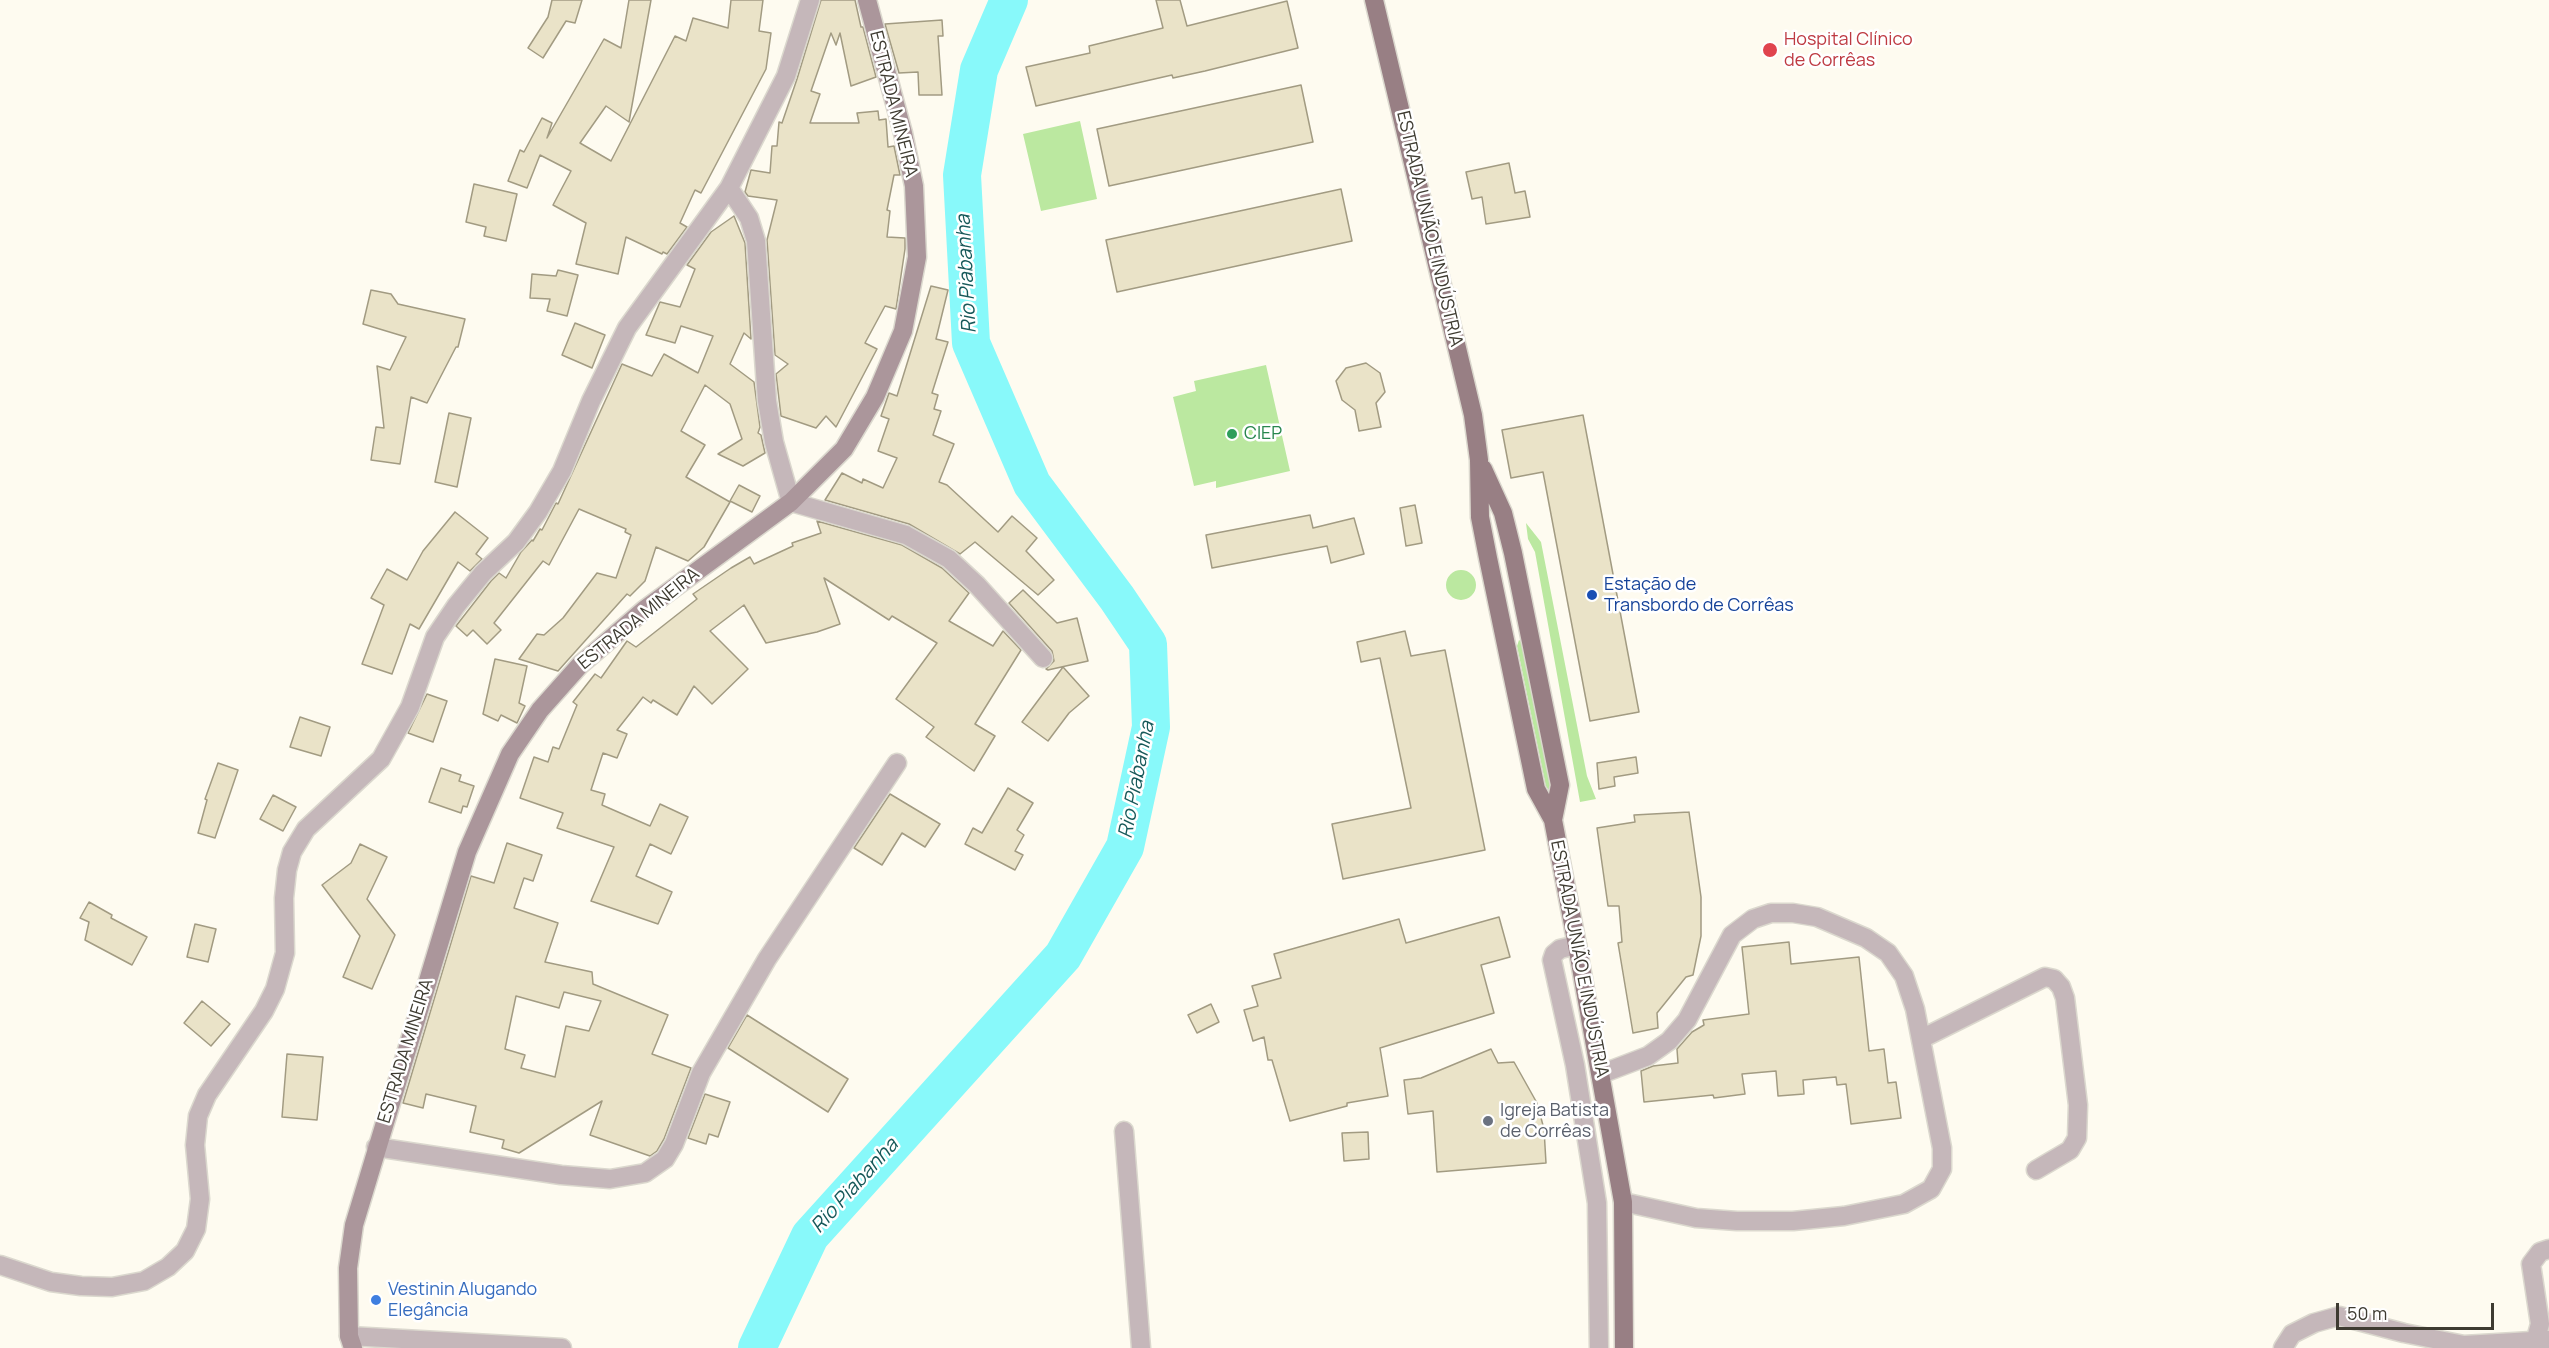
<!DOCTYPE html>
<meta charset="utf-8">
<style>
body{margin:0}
#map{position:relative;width:2549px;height:1348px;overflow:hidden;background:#fefbf0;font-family:Manrope,sans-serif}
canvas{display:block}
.scale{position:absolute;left:2336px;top:1303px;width:158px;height:27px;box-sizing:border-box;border:3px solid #3e3b31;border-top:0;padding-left:8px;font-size:18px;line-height:21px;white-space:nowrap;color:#3e3b31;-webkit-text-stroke:4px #fff;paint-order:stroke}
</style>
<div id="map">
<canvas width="2549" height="1348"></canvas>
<div class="scale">50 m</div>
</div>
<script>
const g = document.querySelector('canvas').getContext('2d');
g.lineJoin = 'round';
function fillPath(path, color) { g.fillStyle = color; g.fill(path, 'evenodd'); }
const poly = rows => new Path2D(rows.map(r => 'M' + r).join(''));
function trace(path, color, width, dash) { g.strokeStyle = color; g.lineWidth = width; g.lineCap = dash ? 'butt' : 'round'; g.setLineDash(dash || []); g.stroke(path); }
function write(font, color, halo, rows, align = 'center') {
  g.font = font + ' Manrope,sans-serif'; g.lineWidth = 5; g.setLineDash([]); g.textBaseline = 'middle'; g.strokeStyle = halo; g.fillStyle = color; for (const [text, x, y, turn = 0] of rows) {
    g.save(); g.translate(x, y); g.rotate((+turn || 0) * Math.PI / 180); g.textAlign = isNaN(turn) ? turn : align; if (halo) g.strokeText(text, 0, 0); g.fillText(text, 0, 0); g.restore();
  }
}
const green = poly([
 [1080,121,1097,199,1041,211,1023,134],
 [1266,365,1290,471,1216,488,1216,481,1194,486,1173,397,1196,391,1194,381],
 [1526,523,1541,542,1587,776,1596,799,1580,802,1535,552,1528,539],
 '1446 585a15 15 0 1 1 30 0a15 15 0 1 1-30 0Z',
 [1519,640,1524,644,1551,785,1550,791,1546,787,1517,646]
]);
const river = poly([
 [757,1348,810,1236,1063,956,1125,847,1151,727,1148,644,1117,598,1032,484,971,343,962,175,979,70,1009,0]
]);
const building = poly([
 [552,0,582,0,575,23,566,21,543,58,528,48,548,17,552,0],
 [629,0,651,0,629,122,606,106,580,143,611,161,675,36,686,41,693,18,728,28,731,0,763,0,759,31,771,33,766,69,701,193,695,190,680,223,687,227,667,254,663,252,662,254,626,237,618,274,576,264,586,223,553,205,571,171,540,155,527,188,508,181,520,150,524,152,542,118,552,123,547,138,604,39,621,48,629,0],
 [821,0,855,0,861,27,863,27,876,77,851,86,840,33,836,45,831,33,811,91,820,94,810,123,859,123,857,113,878,111,879,120,886,119,888,147,894,146,900,175,894,175,887,210,890,211,887,237,905,238,905,249,896,309,885,306,865,343,877,349,836,427,826,416,816,428,781,416,776,374,788,364,775,355,767,240,777,200,748,196,745,192,751,170,770,173,772,146,777,146,779,122,782,123,797,79,821,0],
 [1156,0,1180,0,1187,26,1287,1,1298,48,1205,71,1173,78,1172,75,1036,106,1026,67,1090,53,1089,46,1163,28,1156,0],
 [942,20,943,36,938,36,942,95,919,95,918,72,899,73,885,24,942,20],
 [1301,85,1313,142,1109,186,1097,129,1301,85],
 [1509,163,1515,193,1525,191,1530,217,1486,224,1482,197,1472,199,1466,172,1509,163],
 [474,184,517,194,506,241,484,236,486,227,466,222,474,184],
 [1341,189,1352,241,1117,292,1106,240,1341,189],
 [734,216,745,243,751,339,744,333,730,364,754,382,760,427,758,433,761,435,765,453,743,466,718,454,742,439,730,404,705,385,681,431,705,445,686,477,730,502,704,547,688,561,656,547,645,581,630,596,627,594,558,671,519,659,537,634,544,635,563,618,597,573,616,578,631,535,625,532,626,529,579,509,549,565,543,561,494,623,501,630,487,644,473,630,467,636,456,626,491,581,499,573,506,578,521,552,532,540,533,541,540,529,542,530,556,503,558,504,622,364,652,376,664,354,698,373,713,336,681,326,675,343,646,335,660,302,680,307,695,269,687,265,711,232,734,216],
 [558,270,578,275,567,316,547,311,550,299,530,298,532,274,556,276,558,270],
 [931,286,948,290,936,339,948,342,932,393,938,395,934,409,941,411,933,435,954,444,939,482,947,485,998,532,1012,516,1037,538,1026,551,1054,580,1038,595,975,542,960,554,909,524,825,500,842,473,862,483,863,479,883,488,897,458,878,451,889,419,881,416,889,393,897,396,931,286],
 [371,290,391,294,398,304,465,319,458,347,456,347,427,403,411,397,400,464,371,460,376,427,384,428,377,366,390,370,406,337,363,324,371,290],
 [575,323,605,335,592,368,562,355,575,323],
 [1366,363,1380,373,1385,392,1376,403,1381,427,1359,431,1355,410,1342,400,1336,381,1346,368,1366,363],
 [449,413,471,418,457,487,435,482,449,413],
 [1583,415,1639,712,1590,721,1543,472,1511,478,1502,430,1583,415],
 [739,485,760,496,752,512,730,501,739,485],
 [1415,505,1422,543,1406,546,1400,508,1415,505],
 [455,512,488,538,476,554,482,559,470,571,458,562,419,629,410,624,392,674,362,664,384,605,371,598,387,569,407,580,423,551,455,512],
 [1310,515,1313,528,1354,518,1364,554,1331,563,1327,546,1212,568,1206,535,1310,515],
 [817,521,902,545,942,568,969,593,949,621,993,646,1003,631,1021,650,975,724,995,736,974,771,926,737,934,727,896,699,937,643,892,616,889,620,824,578,840,624,817,632,766,643,744,605,710,631,748,669,712,704,694,686,677,715,653,700,651,703,643,697,617,730,627,734,617,758,603,753,591,790,605,794,602,805,650,826,660,804,688,817,671,854,650,844,636,876,672,892,658,924,591,901,614,847,557,828,563,813,520,798,534,757,548,762,553,747,559,749,577,705,573,702,595,674,601,678,627,641,636,647,697,599,693,594,731,568,750,557,754,564,793,546,792,543,821,533,817,521],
 [1023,590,1057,623,1077,618,1088,661,1048,670,1046,669,1054,661,1052,651,1009,603,1023,590],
 [1405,631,1411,656,1445,650,1485,850,1343,879,1332,824,1411,808,1380,658,1361,662,1357,642,1405,631],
 [495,659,527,666,519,703,525,706,517,723,501,715,498,721,483,714,495,659],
 [1063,667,1089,696,1069,713,1048,741,1022,722,1063,667],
 [427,694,447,701,433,742,408,733,427,694],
 [300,717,330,727,321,756,290,747,300,717],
 [1636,757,1638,773,1614,777,1615,786,1599,789,1597,763,1636,757],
 [218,763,238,770,215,838,198,833,207,800,205,799,218,763],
 [441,768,461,775,459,781,474,786,467,807,463,806,461,813,429,802,441,768],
 [1008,788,1033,803,1017,830,1024,835,1015,851,1023,855,1015,870,965,844,973,828,982,833,1008,788],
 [890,794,940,824,925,847,902,833,882,865,854,848,890,794],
 [273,795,296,807,283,831,260,819,273,795],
 [1689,812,1701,897,1701,936,1693,975,1686,977,1657,1013,1658,1028,1633,1033,1618,943,1622,942,1619,906,1608,906,1597,828,1635,822,1634,815,1689,812],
 [507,843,542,855,533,881,524,878,514,908,558,923,545,962,592,972,593,984,668,1015,652,1054,691,1068,664,1139,657,1151,650,1156,590,1135,602,1101,519,1153,502,1148,504,1140,470,1132,476,1106,426,1094,423,1108,403,1103,471,876,494,883,507,843],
 [564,992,601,1001,589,1031,566,1026,555,1077,521,1068,525,1055,505,1049,516,996,559,1008,564,992],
 [360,844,387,857,367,899,395,935,372,989,343,977,360,936,322,885,351,863,360,844],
 [89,902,112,915,111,918,147,937,132,965,85,940,89,922,80,918,89,902],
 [1499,917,1510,957,1481,965,1494,1013,1380,1048,1388,1096,1347,1103,1347,1106,1290,1121,1272,1060,1268,1060,1264,1037,1253,1041,1244,1010,1258,1006,1252,986,1281,978,1274,954,1399,919,1406,943,1499,917],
 [195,924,216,929,208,962,187,957,195,924],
 [1789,942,1791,964,1859,957,1869,1051,1884,1049,1888,1083,1896,1082,1901,1118,1851,1124,1846,1084,1837,1085,1836,1077,1803,1080,1804,1094,1778,1096,1776,1071,1742,1074,1745,1094,1714,1098,1713,1095,1644,1102,1641,1071,1653,1066,1678,1063,1677,1049,1692,1032,1704,1025,1703,1020,1749,1014,1742,947,1789,942],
 [202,1001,230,1024,211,1046,184,1023,202,1001],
 [1211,1004,1219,1022,1197,1033,1188,1015,1211,1004],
 [747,1015,848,1079,828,1112,728,1048,747,1015],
 [1491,1049,1498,1063,1514,1062,1537,1103,1544,1129,1546,1163,1437,1172,1433,1111,1408,1114,1404,1080,1421,1078,1491,1049],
 [287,1054,323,1057,317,1120,282,1117,287,1054],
 [705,1094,730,1102,718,1137,709,1134,706,1144,688,1138,705,1094],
 [1368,1132,1369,1159,1344,1161,1342,1133,1368,1132]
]);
const street = poly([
 [729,188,749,218,756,241,767,401,774,442,791,502,906,535,949,559,977,585,1043,658],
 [1577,945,1560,949,1554,954,1552,960,1575,1065,1597,1203,1599,1348],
 [1921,1039,2045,977,2054,979,2061,987,2065,998,2078,1105,2077,1138,2070,1150,2036,1170],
 [1601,1074,1648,1056,1669,1041,1687,1020,1732,935,1753,919,1771,913,1793,913,1817,917,1866,938,1888,953,1904,976,1915,1009,1942,1148,1942,1169,1931,1189,1904,1204,1844,1216,1793,1221,1737,1221,1696,1218,1623,1202],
 [1124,1131,1141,1348],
 [376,1147,561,1175,610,1179,645,1173,665,1159,674,1144,701,1073,767,959,897,763],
 [0,1265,51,1282,81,1286,112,1287,144,1281,168,1267,185,1251,196,1229,200,1199,195,1145,198,1116,207,1095,264,1011,275,989,285,953,284,898,287,870,292,852,306,829,381,759,410,707,435,637,456,606,483,573,516,542,538,512,562,471,591,401,627,328,729,188,786,76,810,0],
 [349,1336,562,1348],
 [2535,1342,2540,1324,2531,1264,2540,1252,2549,1249],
 [2283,1348,2292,1334,2314,1323,2339,1316,2404,1333,2464,1345,2549,1340]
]);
const secondary = poly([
 [353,1348,349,1336,348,1268,354,1225,467,852,510,754,540,710,580,665,644,610,791,502,844,449,875,397,903,331,917,257,914,186,903,133,867,0]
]);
const primary = poly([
 [1374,0,1473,415,1479,460,1480,517,1488,558,1536,789,1553,820,1577,945,1623,1202,1624,1348],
 [1483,469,1503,513,1513,553,1560,785,1553,820]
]);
const markers = [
 [1770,50,8,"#e0444e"],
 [1232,434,6,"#2e9e5b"],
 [1592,595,6,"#1a4fb4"],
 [1488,1121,6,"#6b7280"],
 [376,1300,6,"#3f7fe0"]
];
const healthNames = [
 ["Hospital Clínico",1784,40],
 ["de Corrêas",1784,61]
];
const streetNames = [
 ["ESTRADA MINEIRA",893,104,76],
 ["ESTRADA UNIÃO E INDÚSTRIA",1429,229,77],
 ["ESTRADA MINEIRA",639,619,-39],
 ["ESTRADA UNIÃO E INDÚSTRIA",1579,959,79],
 ["ESTRADA MINEIRA",406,1051,-73]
];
const leisureNames = [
 ["CIEP",1244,434]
];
const transitNames = [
 ["Estação de",1604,585],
 ["Transbordo de Corrêas",1604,606]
];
const worshipNames = [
 ["Igreja Batista",1500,1111],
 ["de Corrêas",1500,1132]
];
const shopNames = [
 ["Vestinin Alugando",388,1290],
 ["Elegância",388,1311]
];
const waterNames = [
 ["Rio Piabanha",967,274,-93],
 ["Rio Piabanha",1137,780,-79],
 ["Rio Piabanha",855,1186,-48]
];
fillPath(green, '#bbe8a0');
trace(river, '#88f9fa', 38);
fillPath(building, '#eae3c8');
trace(building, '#a29b82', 1.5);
trace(street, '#dbd8ce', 21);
trace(secondary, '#dbd8ce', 21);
trace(primary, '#dbd8ce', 21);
trace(street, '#c5b7ba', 18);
trace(secondary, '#ab969b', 18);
trace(primary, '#987f84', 18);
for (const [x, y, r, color] of markers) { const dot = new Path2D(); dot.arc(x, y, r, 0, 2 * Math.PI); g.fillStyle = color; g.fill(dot); trace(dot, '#fff', 2); }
write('18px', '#be3a42', '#fff', healthNames, 'left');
write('18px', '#3e3b31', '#fff', streetNames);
write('18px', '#27864d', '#fff', leisureNames, 'left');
write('18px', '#164399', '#fff', transitNames, 'left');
write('18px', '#5b616d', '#fff', worshipNames, 'left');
write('18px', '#366cbe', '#fff', shopNames, 'left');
write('italic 20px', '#17595a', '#fff', waterNames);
</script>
